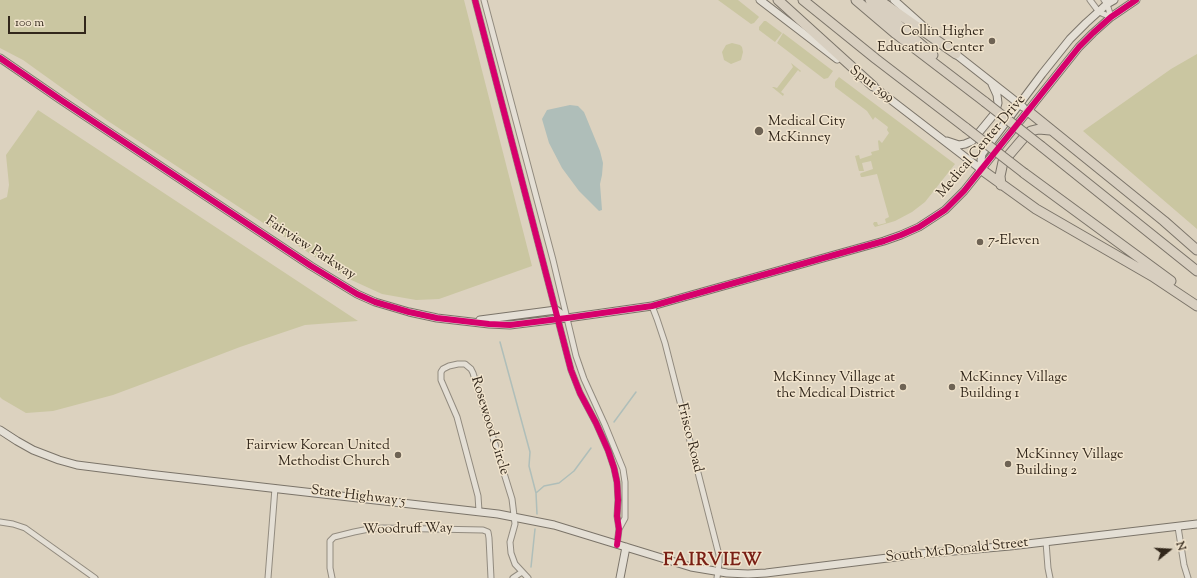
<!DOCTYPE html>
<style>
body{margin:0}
#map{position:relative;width:1197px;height:578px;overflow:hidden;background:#dcd2bf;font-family:"Sorts Mill Goudy",serif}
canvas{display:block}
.north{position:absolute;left:1149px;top:530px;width:40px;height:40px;-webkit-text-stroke:3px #f1e4cd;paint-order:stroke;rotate:72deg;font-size:11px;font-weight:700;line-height:16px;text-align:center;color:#32271b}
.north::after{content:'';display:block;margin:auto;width:14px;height:18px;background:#32271b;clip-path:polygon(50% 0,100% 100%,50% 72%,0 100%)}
.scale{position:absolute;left:8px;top:16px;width:78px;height:18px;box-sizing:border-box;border:2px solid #32271b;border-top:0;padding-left:5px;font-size:12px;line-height:14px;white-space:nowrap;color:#32271b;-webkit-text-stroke:3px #f1e4cd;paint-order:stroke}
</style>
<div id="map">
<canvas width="1197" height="578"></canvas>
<div class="north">N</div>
<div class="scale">100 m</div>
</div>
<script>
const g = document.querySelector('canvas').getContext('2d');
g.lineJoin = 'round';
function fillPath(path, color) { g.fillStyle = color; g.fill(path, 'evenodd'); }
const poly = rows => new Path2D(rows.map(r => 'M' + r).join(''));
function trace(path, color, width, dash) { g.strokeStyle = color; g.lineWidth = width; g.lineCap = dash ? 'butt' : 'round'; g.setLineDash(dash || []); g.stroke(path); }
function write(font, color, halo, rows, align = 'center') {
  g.font = font + ' "Sorts Mill Goudy",serif'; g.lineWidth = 3; g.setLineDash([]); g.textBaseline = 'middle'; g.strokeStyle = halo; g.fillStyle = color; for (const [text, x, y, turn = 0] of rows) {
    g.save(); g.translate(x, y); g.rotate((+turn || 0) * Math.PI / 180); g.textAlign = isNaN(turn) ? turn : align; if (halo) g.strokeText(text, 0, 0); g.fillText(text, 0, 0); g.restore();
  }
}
const green = poly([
 [0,0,464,0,532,266,439,299,416,300,382,294,347,278,108,121,23,60,0,48],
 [718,0,738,0,758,16,759,17,754,23,751,24],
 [764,21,766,21,782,33,775,42,759,30,759,27],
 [783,33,833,71,828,78,824,79,777,43],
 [732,43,740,45,742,47,743,52,741,60,731,64,724,60,722,52,726,45],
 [1197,54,1197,229,1083,131,1171,69],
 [791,63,801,71,800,72,798,70,781,92,784,94,783,96,772,87,774,87,777,88,793,67],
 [839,77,955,164,925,202,912,212,895,221,875,227,873,224,874,222,877,222,878,225,886,223,885,219,889,217,877,174,863,177,861,177,860,174,861,173,873,169,871,161,862,163,864,171,859,171,855,156,859,155,860,159,872,155,871,152,879,150,878,141,879,140,882,143,889,133,887,130,888,127,875,117,873,120,867,111,835,87,835,82],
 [38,110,358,321,305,325,240,347,164,376,113,395,53,411,26,413,2,399,0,397,0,200,7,197,9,185,6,155]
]);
const water = poly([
 [570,105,578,106,584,112,600,151,603,163,602,175,600,184,602,210,599,211,579,191,562,168,549,143,542,119,547,110]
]);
const stream = poly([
 [500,342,530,452,529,466,536,493],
 [614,422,636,392],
 [537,514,536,493,544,486,559,483,574,471,591,448],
 [531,567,535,529]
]);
const street = poly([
 [475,0,571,370,580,393,596,423,608,450,614,468,617,482,618,500,617,516,619,529,617,545],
 [484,0,553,260,576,356,584,379,605,425,623,469,625,482,625,518,619,529],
 [1090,0,1099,12,1111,17],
 [1104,0,1107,4,1111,17],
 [652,306,657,319,665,343,719,555,719,564,717,578],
 [479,511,478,496,457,417,441,380,441,372,443,369,449,366,458,364,465,364,471,369,473,373,512,499,515,524,510,542,511,553,515,564,528,578],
 [0,522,13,524,25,528,95,578],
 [1178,527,1184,565,1188,578],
 [1046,542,1048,568,1050,578],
 [268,578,275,488],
 [332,578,330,568,330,541,334,537,354,532,369,529,383,528,483,530,488,532,489,538,491,578],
 [513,578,522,572]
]);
const secondary = poly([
 [760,0,837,59],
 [894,0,930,32],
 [953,52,1023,107],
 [0,58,61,100,311,266,357,294,375,302,409,312,437,318,489,324,510,325,567,318,652,306,884,241,901,235,919,227,945,210,964,191,1079,47,1093,33,1111,17,1136,0],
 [869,83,982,170],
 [947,141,959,145,965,144,972,141,995,113,998,103,997,95,992,84],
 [982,170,981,160,982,154,1042,74,1070,39,1086,23,1107,4,1114,0],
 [480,320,556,310,567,318],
 [0,430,17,441,33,450,59,460,77,465,148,474,498,514,554,525,691,567,727,573,748,574,766,573,920,554,1010,546,1197,524],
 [620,578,626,547]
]);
const highway = poly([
 [778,0,873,86],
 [803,0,876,59,966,128],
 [856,0,896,34,985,102],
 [870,0,933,55],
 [879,0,956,54],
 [1028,111,1164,221,1197,250],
 [1041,146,1197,271],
 [982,170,1036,209,1152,276,1197,306],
 [1024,173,1171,281],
 [1001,185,1000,176,1003,162,1026,135,1031,131,1039,129,1050,130]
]);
const highwayBridge = poly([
 [985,102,1041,146],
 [966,128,1024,173]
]);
const cycleway = poly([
 [475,0,571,370,580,393,596,423,608,450,614,468,617,482,618,500,617,516,619,529,617,545],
 [0,58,61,100,311,266,357,294,375,302,409,312,437,318,489,324,510,325,567,318,652,306,884,241,901,235,919,227,945,210,964,191,1079,47,1093,33,1111,17,1136,0]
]);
const markers = [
 [992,41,4,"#6e6354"],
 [759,131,5,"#6e6354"],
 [980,242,4,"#6e6354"],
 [903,387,4,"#6e6354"],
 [952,387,4,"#6e6354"],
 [398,455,4,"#6e6354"],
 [1008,464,4,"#6e6354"]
];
const poiNames = [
 ["Collin Higher",984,33,"right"],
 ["Education Center",984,49,"right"],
 ["Medical City",768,123],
 ["McKinney",768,139],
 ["7-Eleven",988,242],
 ["McKinney Village at",895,379,"right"],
 ["the Medical District",895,395,"right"],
 ["McKinney Village",960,379],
 ["Building 1",960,395],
 ["Fairview Korean United",390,447,"right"],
 ["Methodist Church",390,463,"right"],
 ["McKinney Village",1016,456],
 ["Building 2",1016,472]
];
const streetNames = [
 ["Spur 399",871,85,37],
 ["Medical Center Drive",982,147,-50],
 ["Fairview Parkway",310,249,33],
 ["Rosewood Circle",489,426,73],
 ["Frisco Road",689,438,76],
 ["State Highway 5",358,497,7],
 ["Woodruff Way",408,530,-1],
 ["South McDonald Street",957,551,-6]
];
const districtNames = [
 ["FAIRVIEW",713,562]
];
fillPath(green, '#cac6a1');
fillPath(water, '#afbeb9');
trace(stream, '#afbeb9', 1.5);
trace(street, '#928b7f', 7);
trace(secondary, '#7b7469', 9);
trace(highway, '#7b7469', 11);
trace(street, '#e4dfd5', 5);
trace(secondary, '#e4dfd5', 7);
trace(highway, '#d8cfc0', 9);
trace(highwayBridge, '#7b7469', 11, []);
trace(highwayBridge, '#d8cfc0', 9);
trace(cycleway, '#d6006c', 6);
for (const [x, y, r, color] of markers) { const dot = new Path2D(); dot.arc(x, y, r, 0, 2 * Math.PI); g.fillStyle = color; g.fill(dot); trace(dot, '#f1e4cd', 1.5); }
write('14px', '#32271b', '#f1e4cd', poiNames, 'left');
write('14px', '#32271b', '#f1e4cd', streetNames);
g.letterSpacing = '1px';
write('bold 18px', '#7a1f14', '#f1e4cd', districtNames);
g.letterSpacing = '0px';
</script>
